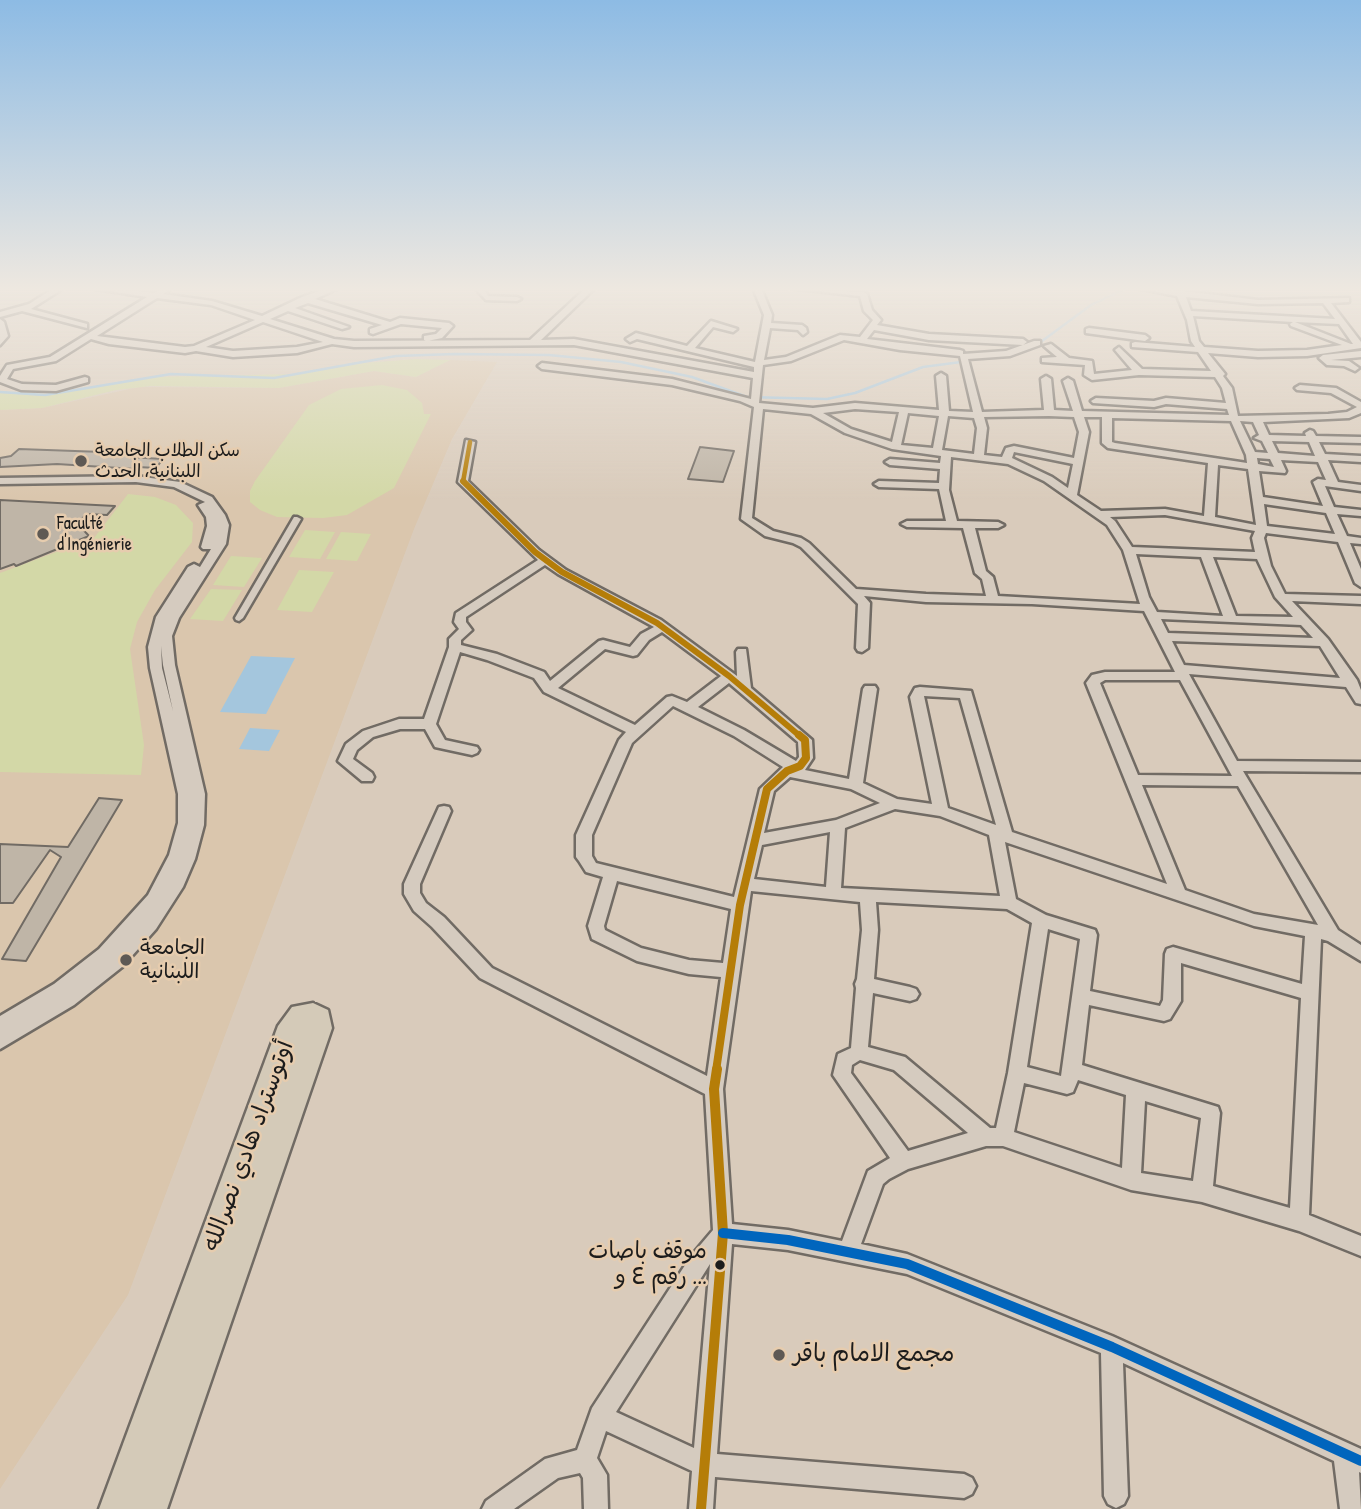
<!DOCTYPE html>
<meta charset="utf-8">
<style>
body{margin:0}
canvas{display:block;background:#d9cbbb}
</style>
<canvas width="1361" height="1509"></canvas>
<script>
const g = document.querySelector('canvas').getContext('2d');
g.lineJoin = 'round';
function fillPath(path, color) { g.fillStyle = color; g.fill(path, 'evenodd'); }
const poly = rows => new Path2D(rows.map(r => 'M' + r).join(''));
function trace(path, color, width, dash) { g.strokeStyle = color; g.lineWidth = width; g.lineCap = dash ? 'butt' : 'round'; g.setLineDash(dash || []); g.stroke(path); }
function write(font, color, halo, rows, align = 'center') {
  g.font = font + ' "Patrick Hand","Playpen Sans Arabic",sans-serif'; g.lineWidth = 5; g.setLineDash([]); g.textBaseline = 'middle'; g.strokeStyle = halo; g.fillStyle = color; for (const [text, x, y, turn = 0] of rows) {
    g.save(); g.translate(x, y); g.rotate((+turn || 0) * Math.PI / 180); g.textAlign = isNaN(turn) ? turn : align; if (halo) g.strokeText(text, 0, 0); g.fillText(text, 0, 0); g.restore();
  }
}
const built = poly([
 [450,360,497,362,452,439,414,529,128,1295,0,1489,0,410,42,408,139,387,279,388,374,371,416,377]
]);
const green = poly([
 [416,359,450,360,416,377,374,371,279,388,151,386,116,390,42,408,0,410,0,393,44,396,151,377,295,374,364,363],
 [382,385,407,390,422,403,424,414,431,414,394,488,347,515,323,518,277,517,260,510,250,502,250,491,255,481,309,405,341,389],
 [128,494,155,497,176,505,193,523,192,542,155,590,137,622,130,649,144,745,141,775,0,772,0,573,94,538],
 [305,530,335,532,320,559,289,557],
 [341,532,371,534,357,561,326,559],
 [231,556,262,558,244,587,213,585],
 [299,570,334,572,312,612,277,610],
 [211,589,242,590,223,621,190,619]
]);
const water = poly([
 [251,656,295,658,266,714,220,712],
 [250,728,280,730,269,751,239,749]
]);
const stream = poly([
 [1038,344,1091,305,1126,288],
 [0,392,45,395,171,374,274,378,396,356,455,354,549,355,621,362,692,377,747,397,827,399,855,393,923,367,961,362]
]);
const building = poly([
 [700,447,734,451,723,482,688,479,700,447],
 [19,449,131,453,128,457,163,459,156,468,138,467,135,469,57,464,0,467,0,458,11,456,19,449],
 [0,500,115,506,107,515,86,514,78,524,89,536,16,566,14,564,0,569,0,500],
 [99,798,122,800,26,961,2,959,61,857,50,850,13,903,0,903,0,844,68,847,99,798]
]);
const pedestrian = poly([
 [294,517,297,517,301,519,243,618,239,621,236,620,235,618,294,517]
]);
const minor = poly([
 [54,288,64,288,31,309,87,324,87,328,22,311,0,317,0,312,29,304,54,288],
 [90,288,115,288,154,293,162,288,172,288,163,294,212,301,262,316,302,297,328,288,339,288,315,299,390,322,400,318,449,323,453,326,442,338,427,341,424,340,424,336,436,334,442,328,401,324,373,334,370,333,370,329,382,325,308,303,295,308,349,327,342,329,288,311,270,319,334,339,354,341,530,340,586,288,595,288,541,340,574,339,754,372,754,367,637,339,630,342,626,339,636,333,687,346,711,321,737,329,733,332,713,327,695,348,755,362,764,315,753,288,761,288,772,315,771,323,802,325,806,328,807,332,803,335,798,330,770,328,764,360,786,357,840,335,860,337,873,320,864,311,860,296,789,288,863,292,867,294,872,310,881,320,877,325,929,334,1023,339,1027,342,1023,345,929,340,874,330,867,339,960,350,963,351,963,354,1006,351,1034,341,1040,341,1040,345,1010,356,968,359,982,412,1044,410,1041,379,1046,376,1051,379,1054,410,1073,411,1063,381,1068,378,1073,381,1082,411,1229,415,1227,409,1166,404,1154,407,1093,403,1091,401,1096,398,1154,401,1166,398,1226,403,1222,388,1215,377,1139,375,1092,380,1084,375,1085,365,1042,362,1042,358,1057,357,1044,346,1051,344,1069,358,1092,361,1094,374,1132,370,1115,350,1119,347,1142,369,1211,371,1198,352,1132,347,1132,343,1135,342,1195,347,1191,341,1187,320,1177,296,1136,288,1158,288,1258,300,1349,298,1349,302,1331,303,1361,342,1361,348,1307,356,1258,357,1208,353,1225,374,1223,376,1232,388,1238,416,1328,414,1347,412,1357,407,1331,393,1297,390,1295,388,1300,385,1336,388,1361,402,1361,413,1349,418,1263,422,1269,435,1306,436,1305,433,1310,430,1313,431,1316,436,1361,437,1361,443,1319,442,1325,454,1361,456,1361,462,1328,460,1338,482,1361,485,1361,491,1325,486,1334,507,1361,510,1361,516,1337,514,1347,536,1361,538,1361,544,1350,543,1361,569,1361,587,1355,583,1338,542,1266,533,1264,538,1271,566,1285,594,1361,596,1361,604,1292,601,1328,639,1357,680,1361,690,1361,704,1356,703,1346,687,1189,674,1237,761,1361,762,1361,772,1243,771,1338,930,1361,945,1361,961,1328,941,1321,939,1309,1215,1361,1236,1361,1256,1299,1231,1202,1202,1131,1190,1003,1146,986,1146,908,1169,889,1179,883,1184,861,1244,907,1254,1112,1336,1361,1449,1361,1473,1359,1472,1361,1509,1340,1509,1334,1461,1123,1363,1128,1496,1124,1504,1116,1508,1108,1504,1104,1496,1101,1353,907,1274,788,1250,732,1244,717,1454,964,1474,972,1478,976,1486,972,1494,964,1498,715,1477,713,1509,689,1509,692,1471,606,1431,597,1458,607,1475,608,1509,584,1509,583,1478,580,1473,558,1478,514,1509,482,1509,486,1501,545,1459,577,1450,592,1408,691,1256,713,1230,705,1094,480,978,432,927,414,911,404,894,404,884,439,807,444,806,449,807,451,811,420,884,420,893,426,903,444,917,492,968,707,1076,721,977,689,974,637,961,592,939,588,926,603,877,586,872,579,861,576,857,576,835,619,740,626,732,544,692,534,678,487,660,460,652,436,724,445,740,477,747,479,750,477,753,472,755,435,747,425,729,400,729,373,737,357,750,353,759,372,773,374,777,372,781,362,781,338,761,346,744,363,731,399,719,424,719,449,647,449,639,459,629,454,622,456,613,538,560,458,482,466,440,475,442,468,481,539,550,566,570,661,620,737,676,736,652,738,649,746,649,751,688,812,740,813,758,805,770,849,779,863,689,865,686,875,686,877,689,863,783,897,799,932,804,910,697,915,688,920,687,971,691,1012,832,1167,884,1086,683,1092,675,1105,672,1175,672,1144,611,1032,604,926,602,864,596,870,603,868,648,862,652,858,651,856,648,858,604,801,547,793,543,765,536,741,519,754,407,740,401,672,385,542,369,538,366,542,363,672,379,751,399,753,378,574,345,354,347,332,344,297,353,233,357,196,351,185,353,109,344,91,339,56,361,13,369,7,379,22,384,56,385,85,377,88,378,88,382,56,391,21,390,0,382,0,376,7,365,50,357,147,297,90,288],
 [1186,297,1258,304,1323,303,1335,319,1191,311,1186,297],
 [157,298,211,305,255,320,194,346,185,347,97,336,157,298],
 [1193,316,1293,322,1290,324,1291,326,1342,345,1307,350,1258,351,1204,347,1199,341,1193,316],
 [263,322,323,342,297,347,233,351,206,347,263,322],
 [1295,322,1339,324,1353,344,1351,344,1295,322],
 [844,340,900,350,960,356,973,412,949,411,946,376,941,373,936,376,939,410,855,403,813,408,759,403,763,365,791,361,844,340],
 [763,409,811,414,845,433,892,449,941,456,940,463,890,459,885,462,890,465,940,469,939,483,879,481,874,484,879,487,939,489,946,521,907,521,901,524,907,527,963,528,975,573,982,579,986,596,926,594,856,589,809,543,801,538,773,531,752,518,763,409],
 [855,409,899,412,892,442,851,429,823,413,855,409],
 [908,413,939,416,933,448,901,445,908,413],
 [948,416,974,418,977,428,974,454,942,450,948,416],
 [1049,416,1074,417,1079,432,1074,458,1014,446,1006,448,1002,457,984,455,987,428,984,417,1049,416],
 [1084,417,1102,417,1102,443,1108,448,1208,463,1204,516,1165,509,1101,511,1077,495,1089,432,1084,417],
 [1112,418,1231,421,1246,455,1247,463,1115,443,1112,442,1112,418],
 [1240,421,1253,422,1259,435,1254,438,1262,441,1268,453,1255,452,1240,421],
 [1272,441,1309,442,1315,456,1278,453,1272,441],
 [1014,452,1073,464,1068,488,1052,477,1012,458,1014,452],
 [951,457,1008,464,1044,481,1107,525,1123,550,1140,604,998,596,993,577,986,571,975,528,998,528,1004,525,998,522,957,521,949,490,951,457],
 [1257,458,1270,459,1274,467,1258,464,1257,458],
 [1281,460,1318,462,1326,480,1318,479,1313,482,1323,506,1263,497,1259,471,1285,473,1286,471,1281,460],
 [1218,465,1248,469,1256,525,1215,517,1218,465],
 [1264,504,1326,513,1335,534,1267,526,1264,504],
 [1165,515,1255,531,1252,538,1255,552,1132,547,1115,521,1110,517,1165,515],
 [1136,554,1201,557,1223,616,1157,612,1149,597,1136,554],
 [1213,557,1257,559,1275,597,1293,617,1236,616,1213,557],
 [545,565,558,574,654,627,641,634,630,647,603,640,599,641,550,681,544,672,497,654,461,645,461,640,472,630,466,622,466,617,545,565],
 [1161,619,1301,625,1313,638,1168,633,1161,619],
 [662,632,721,676,687,702,672,696,667,697,635,725,558,688,605,649,633,656,637,655,649,640,662,632],
 [1172,641,1320,646,1340,678,1184,665,1172,641],
 [1105,680,1180,680,1232,776,1138,775,1100,683,1105,680],
 [729,683,798,742,799,757,796,761,744,730,698,707,729,683],
 [924,696,960,698,996,825,948,808,924,696],
 [673,706,734,736,783,767,760,789,734,897,596,863,592,856,592,835,632,743,673,706],
 [790,777,851,789,880,803,836,820,764,833,774,791,790,777],
 [1142,785,1238,786,1318,925,1254,914,1185,890,1142,785],
 [895,809,940,816,989,835,1000,896,841,888,845,828,895,809],
 [830,832,826,887,754,879,762,845,830,832],
 [1005,842,1254,926,1305,936,1302,984,1173,947,1167,949,1165,954,1163,1000,1160,1006,1090,991,1097,935,1095,930,1046,915,1016,899,1005,842],
 [617,881,731,909,723,963,689,960,641,948,605,930,604,926,617,881],
 [751,891,860,902,862,930,857,979,855,984,856,988,851,1048,838,1054,833,1075,890,1158,868,1171,842,1241,788,1230,732,1224,723,1089,751,891],
 [876,902,1007,909,1032,923,1008,1073,996,1128,990,1128,905,1057,868,1047,873,993,910,1001,916,999,919,994,916,989,910,987,874,979,878,930,876,902],
 [1048,929,1080,939,1061,1076,1027,1067,1048,929],
 [1181,963,1301,998,1290,1208,1213,1186,1220,1113,1218,1107,1082,1065,1089,1005,1164,1021,1170,1019,1181,1001,1181,963],
 [860,1060,894,1070,968,1133,908,1151,851,1073,852,1065,860,1060],
 [1078,1080,1126,1095,1122,1168,1014,1132,1024,1083,1067,1094,1073,1092,1078,1080],
 [1145,1101,1201,1118,1193,1181,1141,1173,1145,1101],
 [710,1264,694,1448,616,1412,710,1264],
 [475,288,483,288,488,296,517,297,521,299,517,301,486,300,475,288],
 [0,319,4,322,8,336,0,345,0,319],
 [1089,328,1145,335,1149,338,1145,341,1086,333,1086,329,1089,328],
 [1361,351,1361,357,1331,360,1349,361,1359,368,1355,371,1344,366,1327,365,1319,358,1323,355,1361,351],
 [136,476,180,482,212,497,225,515,229,525,226,544,179,618,172,636,175,665,205,794,204,825,195,859,183,887,156,929,122,967,74,1005,0,1049,0,1016,54,984,99,949,148,895,169,855,178,823,178,794,150,668,148,647,156,617,188,567,194,564,200,567,211,549,203,549,201,547,207,526,206,517,198,505,205,502,174,487,136,482,0,484,0,478,136,476],
 [161,646,163,665,173,711,162,668,161,646]
]);
const trunk = poly([
 [313,1003,328,1010,332,1028,167,1509,99,1509,278,1026,292,1007,313,1003]
]);
const bus1Far3 = poly([
 [463,482,470,442]
]);
const bus1Far2 = poly([
 [463,481,535,552,562,572,657,623,729,676,801,737]
]);
const bus1Far1 = poly([
 [716,1071,740,905,767,789,787,771,800,766,806,758,805,740,799,735]
]);
const bus1 = poly([
 [701,1509,723,1233,714,1089,717,1069]
]);
const bus2 = poly([
 [723,1233,788,1240,907,1264,1112,1347,1361,1461]
]);
const markers = [
 [81,461,7,"#5e5954"],
 [43,534,7,"#5e5954"],
 [126,960,7,"#5e5954"],
 [720,1265,6,"#1c1c1c"],
 [779,1355,7,"#5e5954"]
];
const farPoinames = [
 ["سكن الطلاب الجامعة",95,451],
 ["اللبنانية، الحدث",95,472],
 ["Faculté",57,524],
 ["d'Ingénierie",57,545]
];
const poiNames = [
 ["الجامعة",140,948],
 ["اللبنانية",140,972]
];
const nearBusnames = [
 ["موقف باصات",707,1252],
 ["رقم ٤ و ...",707,1278]
];
const nearStreetnames = [
 ["أوتوستراد هادي نصرالله",249,1146,-70]
];
const nearPoinames = [
 ["مجمع الامام باقر",793,1355]
];
fillPath(built, '#dac6ad');
fillPath(green, '#d3d8a7');
fillPath(water, '#a4c6dd');
trace(stream, '#a4c6dd', 2.5);
fillPath(building, '#bfb5a7');
trace(building, '#716b64', 2);
trace(pedestrian, '#716b64', 5);
trace(minor, '#716b64', 5);
trace(trunk, '#716b64', 5);
fillPath(pedestrian, '#d5cbbf');
fillPath(minor, '#d5cbbf');
fillPath(trunk, '#d4cab8');
trace(bus1Far3, '#b57d08', 4.5);
trace(bus1Far2, '#b57d08', 6);
trace(bus1Far1, '#b57d08', 8);
trace(bus1, '#b57d08', 10);
trace(bus2, '#0065bd', 10);
const sky = g.createLinearGradient(0, 0, 0, 499);
sky.addColorStop(0, '#8dbbe4');
sky.addColorStop(0.58, '#eee8e0');
sky.addColorStop(1, '#eee8e000');
g.fillStyle = sky;
g.fillRect(0, 0, 1361, 499);
for (const [x, y, r, color] of markers) { const dot = new Path2D(); dot.arc(x, y, r, 0, 2 * Math.PI); g.fillStyle = color; g.fill(dot); trace(dot, '#e6ccae', 2.5); }
write('18px', '#1c1c1c', '#e6ccae', farPoinames, 'left');
write('21px', '#1c1c1c', '#e6ccae', poiNames, 'left');
write('23px', '#1c1c1c', '#e6ccae', nearBusnames, 'right');
write('24px', '#1c1c1c', '#e6ccae', nearStreetnames);
write('24px', '#1c1c1c', '#e6ccae', nearPoinames, 'left');
</script>
